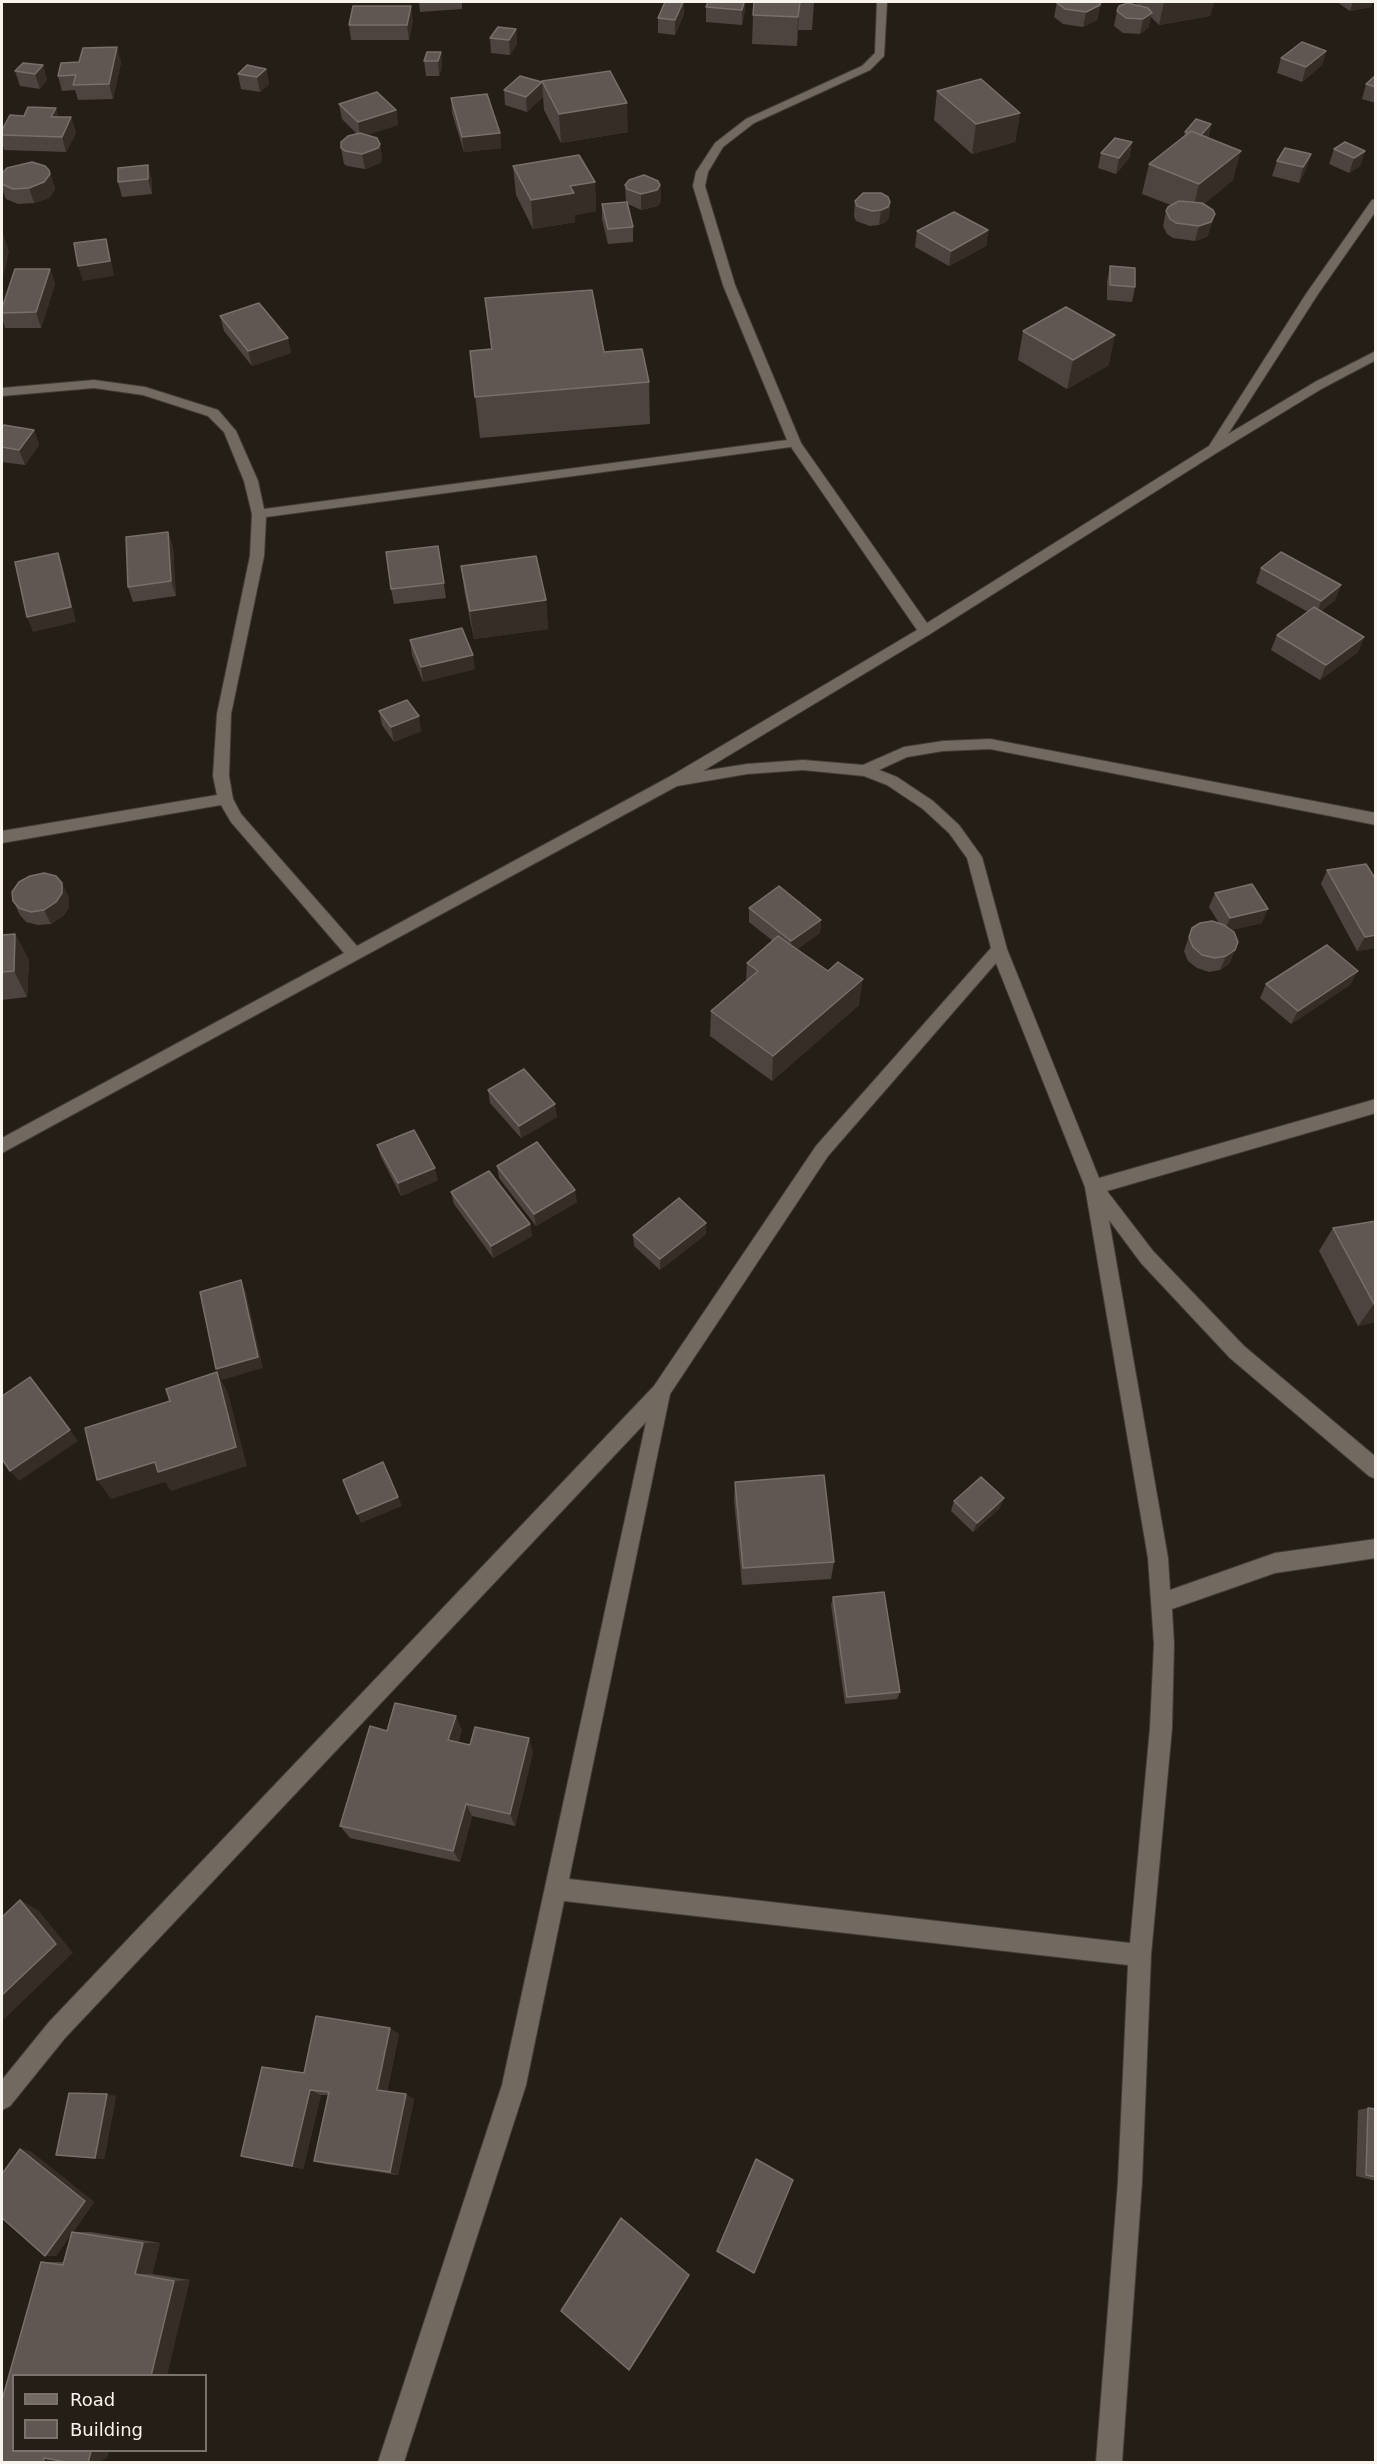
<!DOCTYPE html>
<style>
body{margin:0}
#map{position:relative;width:1377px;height:2464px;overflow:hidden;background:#251e17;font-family:"DejaVu Sans",sans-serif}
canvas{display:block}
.frame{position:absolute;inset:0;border:3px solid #f9f3ee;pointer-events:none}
.legend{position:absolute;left:12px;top:2374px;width:195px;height:78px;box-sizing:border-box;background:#251e17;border:2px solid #7a736d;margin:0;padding:8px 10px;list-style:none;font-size:18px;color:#f9f3ee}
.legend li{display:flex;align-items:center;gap:12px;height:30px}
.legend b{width:30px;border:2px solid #7a736d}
</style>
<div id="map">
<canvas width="1377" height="2464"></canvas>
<div class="frame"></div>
<ul class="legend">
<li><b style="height:8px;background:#726961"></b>Road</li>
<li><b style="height:16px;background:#605752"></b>Building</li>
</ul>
</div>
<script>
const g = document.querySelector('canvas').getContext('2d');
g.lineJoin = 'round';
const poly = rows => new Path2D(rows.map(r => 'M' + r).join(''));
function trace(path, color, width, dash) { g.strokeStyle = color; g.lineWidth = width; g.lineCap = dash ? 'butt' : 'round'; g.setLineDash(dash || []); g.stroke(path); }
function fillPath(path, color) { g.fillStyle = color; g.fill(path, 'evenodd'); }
const minor = poly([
 [877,2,887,2,884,56,870,70,754,123,723,147,708,172,705,186,735,285,801,443,927,623,1209,446,1306,294,1372,200,1376,199,1376,211,1318,294,1228,434,1315,382,1376,351,1376,360,1323,388,1218,452,930,634,703,771,747,764,803,760,863,765,904,747,943,741,990,739,1376,813,1376,825,990,749,943,751,907,757,879,770,897,777,933,801,959,825,982,857,1007,949,1099,1178,1376,1099,1376,1113,1107,1191,1153,1251,1244,1346,1376,1457,1376,1479,1369,1476,1230,1358,1141,1263,1109,1220,1168,1558,1170,1590,1275,1553,1376,1539,1376,1558,1275,1573,1172,1609,1174,1644,1172,1728,1151,1955,1142,2182,1122,2462,1096,2462,1118,2182,1128,1965,564,1901,526,2085,404,2462,378,2462,502,2085,646,1422,65,2038,10,2106,2,2110,2,2080,49,2022,654,1386,816,1146,991,948,967,858,949,833,923,809,887,785,864,776,803,770,747,774,677,786,2,1153,2,1138,344,953,231,822,221,805,2,843,2,831,217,795,213,776,217,714,250,556,252,514,244,481,224,432,208,416,143,395,94,388,2,396,2,388,94,380,145,387,218,410,236,431,258,481,264,509,787,440,723,285,693,186,696,172,715,143,746,119,862,66,875,53,877,2],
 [791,447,917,630,669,777,357,946,241,814,233,799,229,776,231,714,264,556,266,517,791,447],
 [996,963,1085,1187,1148,1558,1154,1644,1150,1728,1130,1943,569,1879,670,1394,828,1156,996,963]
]);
const wall = poly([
 [419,2,462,2,462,9,420,12],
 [754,2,814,2,812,30,798,30,797,46,752,44,753,15],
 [1057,2,1101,2,1097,20,1083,27,1063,24,1054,17],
 [1135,2,1214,2,1210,16,1159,25,1151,17,1148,28,1140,34,1123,33,1114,26,1117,11,1139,6],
 [1337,2,1372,2,1371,7,1350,11],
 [706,7,745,10,742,25,706,22],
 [684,14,675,35,658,33,658,18],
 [413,20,409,40,351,40,349,25],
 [516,29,517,44,510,55,491,53,490,38],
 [1326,51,1322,65,1302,82,1277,73,1281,58],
 [441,52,442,67,439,76,426,76,424,61],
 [79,62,121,62,113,99,78,100,75,90,62,91,58,76],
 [43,65,47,80,40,89,20,86,15,71],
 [266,69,269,84,260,92,241,89,238,74],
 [1376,75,1376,103,1362,99,1366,84],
 [542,81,628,132,561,143,544,110],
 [542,82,543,97,527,112,505,105,504,90],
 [937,91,1020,113,1015,142,972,154,934,120],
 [451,98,500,133,501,148,464,152,452,113],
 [339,104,396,110,398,125,366,135,380,144,382,159,380,163,365,169,347,166,344,164,341,148,357,134,342,119],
 [71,117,76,133,66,152,4,150,2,142,2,130],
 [1211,124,1208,138,1233,180,1204,204,1215,214,1207,237,1195,241,1173,238,1167,234,1163,226,1166,211,1171,205,1142,194,1149,164,1184,137,1185,132],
 [1132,142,1129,158,1116,174,1098,168,1101,153],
 [1334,149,1365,151,1360,166,1349,173,1329,164],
 [1311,154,1306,169,1299,183,1272,176,1277,161],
 [513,166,595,182,596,211,575,215,575,222,533,229,516,195],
 [118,168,152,180,152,194,122,197,118,182],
 [49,170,55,189,49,198,34,203,18,204,6,199,2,189,2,173],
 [625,185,660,185,661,201,658,206,641,210,628,204,633,227,633,242,608,244,602,219,602,204,626,202],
 [855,201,890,202,889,217,886,222,879,225,870,226,856,221,854,216],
 [988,230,986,246,949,266,915,247,917,231],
 [1110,266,1135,287,1132,302,1107,300,1107,281],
 [50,269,55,284,41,328,5,328,2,318,2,308],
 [485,298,604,352,649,382,650,424,480,438,470,351,491,349],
 [220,316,291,353,252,366,224,331],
 [1023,331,1109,365,1067,389,1018,360],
 [2,428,34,430,39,445,25,465,2,462],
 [168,532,173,547,176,596,133,602,128,587],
 [438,546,446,598,394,604,391,589],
 [461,566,546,600,548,629,474,639,465,595],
 [1261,568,1341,585,1335,600,1321,611,1364,637,1358,652,1320,680,1271,650,1277,635,1308,612,1256,583],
 [410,640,475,669,423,682,412,655],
 [379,711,421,731,394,742,382,725],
 [1327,870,1376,948,1357,951,1321,884],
 [1215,893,1262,923,1231,930,1235,950,1229,964,1220,970,1209,972,1197,968,1188,961,1184,951,1192,928,1219,923,1209,907],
 [69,897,69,907,63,916,51,924,38,925,26,922,20,915,13,901],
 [749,908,821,920,820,933,797,949,859,1005,772,1081,710,1036,711,1011,746,981,747,963,773,941,749,922],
 [15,934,29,960,27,997,2,1000,2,935],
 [1266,984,1351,984,1291,1024,1260,998],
 [488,1090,557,1117,521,1138,490,1103],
 [377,1145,438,1180,401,1196,381,1157],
 [497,1166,577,1202,536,1226,499,1178],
 [451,1192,530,1224,532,1236,493,1258,454,1204],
 [1376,1221,1376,1322,1358,1326,1319,1251,1333,1228],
 [706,1234,660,1270,634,1246,633,1235],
 [735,1482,834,1562,831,1579,742,1585,734,1500],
 [954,1501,1000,1508,973,1532,951,1511],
 [833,1597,900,1692,897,1699,845,1704,831,1605],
 [462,1730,458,1742,470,1745,533,1752,515,1826,472,1816,460,1862,350,1838,340,1826,387,1731],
 [399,2034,387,2091,414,2099,398,2175,325,2164,314,2161,329,2095,321,2095,303,2169,241,2156,304,2073],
 [116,2096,104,2159,56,2155],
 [1368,2108,1376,2109,1376,2181,1356,2176,1358,2110],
 [30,2151,94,2202,73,2232,91,2232,160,2243,152,2274,190,2280,14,2451,109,2451,107,2458,94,2463,72,2463,62,2461,61,2463,2,2463,41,2262,64,2262,72,2233,56,2256,45,2256]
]);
const shadedWall = poly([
 [683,2,684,2,684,14,675,35,675,20],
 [744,2,746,2,745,10,742,25,742,10],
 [800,2,798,30,797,46,798,17],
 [1164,2,1214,2,1210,16,1159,25],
 [1353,2,1372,2,1371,7,1350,11],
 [1100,5,1097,20,1083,27,1086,12],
 [411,6,413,20,409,40,407,25],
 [1152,13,1148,28,1140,34,1143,19],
 [516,29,517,44,510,55,509,40],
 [117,47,121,62,113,99,109,84],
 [1326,51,1322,65,1302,82,1306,67],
 [441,52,442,67,439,76,438,61],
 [43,65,47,80,40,89,35,74],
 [266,69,269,84,260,92,257,77],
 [542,82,543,97,527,112,526,97],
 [627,103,628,132,561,143,559,114],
 [56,108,60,123,51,117],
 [396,110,398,125,360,137,358,122],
 [1020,113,1015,142,972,154,976,124],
 [71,117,76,133,66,152,62,137],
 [1211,124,1207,139,1200,136],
 [500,133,501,148,464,152,462,137],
 [1132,142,1129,158,1116,174,1119,158],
 [380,144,382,159,380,163,365,169,362,154],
 [1241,151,1233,180,1192,214,1199,184],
 [1365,151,1360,166,1349,173,1354,158],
 [1311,154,1306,169,1299,183,1303,167],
 [148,165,152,180,152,194,148,179],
 [50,174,55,189,49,198,34,203,29,188],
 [595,182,596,211,575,215,575,222,533,229,531,200,570,186],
 [660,185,661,201,658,206,641,210,641,194],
 [890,202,889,217,886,222,879,225,881,210],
 [1215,214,1207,237,1195,241,1199,226],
 [2,230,9,252,2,282],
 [988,230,986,246,949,266,951,251],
 [106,239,110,254,114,276,83,281,78,266],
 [50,269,55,284,41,328,36,312],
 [1115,335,1109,365,1067,389,1073,360],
 [288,338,291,353,252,366,248,351],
 [34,430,39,445,25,465,19,450],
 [168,532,173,547,176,596,171,581],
 [58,553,63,568,76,622,33,632,27,617],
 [1341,585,1335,600,1316,616,1321,601],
 [546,600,548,629,474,639,470,611],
 [1364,637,1358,652,1320,680,1326,665],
 [473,655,475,669,423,682,421,667],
 [419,716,421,731,394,742,391,727],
 [62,883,69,897,69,907,63,916,51,924,44,910],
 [1268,909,1262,923,1224,932,1230,918],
 [821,920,820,933,790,955,791,941],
 [15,934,29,960,27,997,14,971],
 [1376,935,1376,948,1357,951,1365,937],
 [1235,950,1229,964,1220,970,1226,956],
 [1358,971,1351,984,1291,1024,1298,1011],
 [863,979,859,1005,772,1081,773,1056],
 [555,1104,557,1117,521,1138,519,1126],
 [435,1168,438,1180,401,1196,398,1183],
 [575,1190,577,1202,536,1226,534,1214],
 [706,1223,706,1234,660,1270,660,1259],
 [530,1224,532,1236,493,1258,491,1246],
 [241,1280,246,1292,263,1368,222,1380,216,1369],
 [1374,1304,1376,1304,1376,1322,1358,1326],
 [217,1372,228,1393,247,1466,171,1491,165,1482,111,1499,97,1480],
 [70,1430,78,1441,19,1481,10,1471],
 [398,1497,402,1506,361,1523,357,1514],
 [1004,1498,1000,1508,973,1532,977,1523],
 [456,1716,462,1730,455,1754,448,1740],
 [529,1738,533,1752,515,1826,510,1814],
 [466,1804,472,1816,460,1862,453,1851],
 [20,1900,38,1910,73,1953,2,2021,2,1995],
 [390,2028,399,2034,386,2094,377,2090],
 [310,2090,321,2095,303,2169,292,2166],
 [107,2094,116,2096,104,2159,95,2158],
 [406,2094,414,2099,398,2175,390,2172],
 [20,2149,30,2151,94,2202,56,2256,45,2256],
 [621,2218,689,2274,689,2275],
 [143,2243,160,2243,152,2274,135,2274],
 [190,2280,167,2376,151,2376,174,2281],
 [91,2451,109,2451,107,2458,94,2463,88,2463],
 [64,2452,61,2463,43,2463,44,2458]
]);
const building = poly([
 [665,2,683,2,675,20,658,18,665,2],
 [708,2,744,2,742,10,706,7,708,2],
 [754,2,800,2,798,17,753,15,754,2],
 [1057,2,1101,2,1100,5,1086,12,1065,9,1057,3,1057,2],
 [1128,3,1148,8,1152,13,1143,19,1126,18,1117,11,1119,6,1128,3],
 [353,6,411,6,407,25,349,25,353,6],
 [498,27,516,29,509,40,490,38,498,27],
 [1302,42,1326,51,1306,67,1281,58,1302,42],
 [117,47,109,84,73,85,76,75,58,76,61,63,79,62,83,48,117,47],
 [427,52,441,52,438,61,424,61,427,52],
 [23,63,43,65,35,74,15,71,23,63],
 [247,65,266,69,257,77,238,74,247,65],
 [610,71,627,103,559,114,542,81,610,71],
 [1376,75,1376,87,1366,84,1376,75],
 [520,76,542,82,526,97,504,90,520,76],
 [981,79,1020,113,976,124,937,91,981,79],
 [377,92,396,110,358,122,339,104,377,92],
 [487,94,500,133,462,137,451,98,487,94],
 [28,107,56,108,51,117,71,117,62,137,2,135,2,130,10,115,24,116,28,107],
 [1196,119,1211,124,1201,135,1191,131,1189,133,1185,132,1196,119],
 [1191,131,1241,151,1199,184,1149,164,1191,131],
 [360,133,377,138,380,144,378,148,362,154,345,151,341,148,341,142,348,136,360,133],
 [1115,138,1132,142,1119,158,1101,153,1115,138],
 [1345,142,1365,151,1354,158,1334,149,1345,142],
 [1285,148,1311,154,1303,167,1277,161,1285,148],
 [579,155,595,182,570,186,574,193,531,200,513,166,579,155],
 [32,162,45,166,49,170,50,174,44,182,29,188,13,189,2,184,2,173,7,168,32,162],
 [148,165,148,179,118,182,118,168,148,165],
 [644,175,658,181,660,185,657,190,641,194,627,189,625,185,629,180,644,175],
 [863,193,881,193,888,197,890,202,888,207,881,210,872,211,857,206,855,201,863,193],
 [1179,201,1202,203,1213,210,1215,214,1211,222,1199,226,1176,223,1170,219,1166,211,1168,207,1179,201],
 [627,202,633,227,608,229,602,204,627,202],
 [954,212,988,230,951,251,917,231,954,212],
 [106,239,110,261,78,266,74,243,106,239],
 [1110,266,1135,268,1135,287,1110,285,1110,266],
 [15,269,50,269,36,312,2,313,2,308,15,269],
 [592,290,604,352,642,349,649,382,475,397,470,351,492,349,485,298,592,290],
 [259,303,288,338,248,351,220,316,259,303],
 [1066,307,1115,335,1073,360,1023,331,1066,307],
 [4,425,34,430,19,450,2,447,2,428,4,425],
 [168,532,171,581,128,587,126,537,168,532],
 [438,546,444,583,391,589,386,552,438,546],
 [1281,552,1341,585,1321,601,1261,568,1281,552],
 [58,553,71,607,27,617,15,562,58,553],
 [536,556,546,600,470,611,461,566,536,556],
 [1314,607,1364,637,1326,665,1277,635,1314,607],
 [462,628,473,655,421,667,410,640,462,628],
 [407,700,419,716,391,727,379,711,407,700],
 [1366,864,1376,880,1376,935,1365,937,1327,870,1366,864],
 [44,873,56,876,62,883,62,893,56,902,44,910,31,912,19,908,13,901,12,892,19,882,30,876,44,873],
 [1252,884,1268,909,1230,918,1215,893,1252,884],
 [779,886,821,920,791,941,749,908,779,886],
 [1212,921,1224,925,1234,932,1238,942,1235,950,1226,956,1215,958,1202,955,1193,947,1189,937,1192,928,1200,923,1212,921],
 [15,934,14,971,2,972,2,935,15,934],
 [778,936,828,971,838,962,863,979,773,1056,711,1011,758,971,747,963,778,936],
 [1327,945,1358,971,1298,1011,1266,984,1327,945],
 [524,1069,555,1104,519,1126,488,1090,524,1069],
 [414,1130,435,1168,398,1183,377,1145,414,1130],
 [537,1142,575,1190,534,1214,497,1166,537,1142],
 [489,1171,530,1224,491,1246,451,1192,489,1171],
 [679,1198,706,1223,660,1259,633,1235,679,1198],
 [1376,1221,1376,1304,1374,1304,1333,1228,1376,1221],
 [241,1280,258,1357,216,1369,200,1292,241,1280],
 [217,1372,236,1447,158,1472,155,1462,97,1480,85,1428,170,1401,166,1389,217,1372],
 [30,1377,70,1430,10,1471,2,1459,2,1396,30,1377],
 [383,1462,398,1497,357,1514,343,1480,383,1462],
 [824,1475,834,1562,743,1568,735,1482,824,1475],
 [981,1477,1004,1498,977,1523,954,1501,981,1477],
 [884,1592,900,1692,847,1697,833,1597,884,1592],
 [395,1703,456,1716,448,1740,470,1745,475,1727,529,1738,510,1814,466,1804,453,1851,340,1826,370,1726,387,1731,395,1703],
 [20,1900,56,1944,2,1995,2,1917,20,1900],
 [316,2016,390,2028,377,2090,406,2094,390,2172,314,2161,329,2092,310,2090,292,2166,241,2156,262,2067,304,2073,316,2016],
 [69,2093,107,2094,95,2158,56,2155,69,2093],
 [1368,2108,1376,2109,1376,2177,1366,2175,1368,2108],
 [20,2149,85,2201,45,2256,2,2218,2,2174,20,2149],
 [756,2159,793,2180,754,2273,717,2251,756,2159],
 [621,2218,689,2275,629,2370,561,2311,621,2218],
 [72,2232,143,2243,135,2274,174,2281,151,2376,14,2376,14,2451,91,2451,88,2463,72,2463,44,2458,43,2463,2,2463,2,2400,41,2262,63,2265,72,2232]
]);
trace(minor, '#423c37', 2);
fillPath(minor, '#726961');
fillPath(wall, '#4e443f');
fillPath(shadedWall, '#362d27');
fillPath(building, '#605752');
trace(building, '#786f6a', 1.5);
</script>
